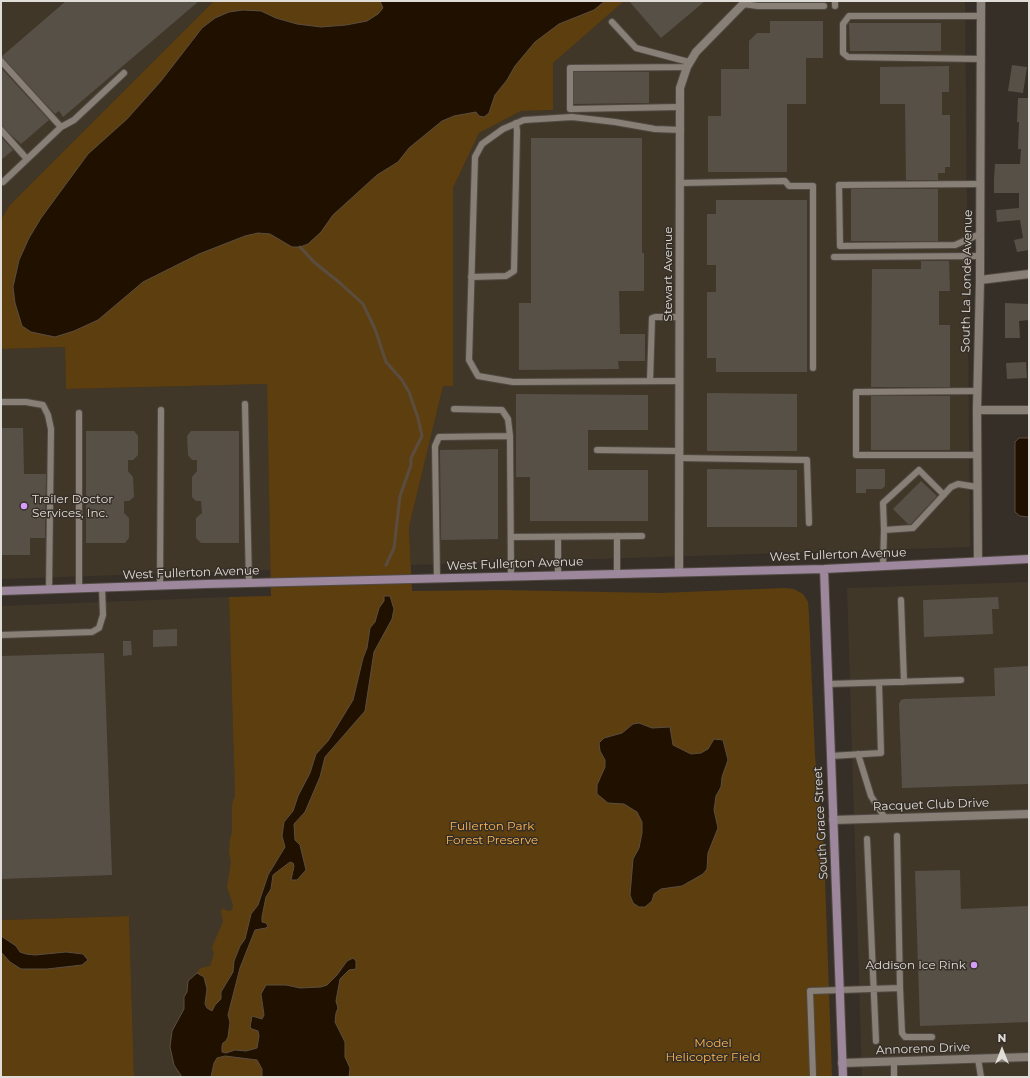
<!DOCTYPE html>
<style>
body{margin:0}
#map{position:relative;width:1030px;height:1078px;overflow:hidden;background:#362f27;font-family:Montserrat,sans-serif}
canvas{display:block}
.frame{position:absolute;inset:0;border:2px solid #e0dcd7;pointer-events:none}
.north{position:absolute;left:982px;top:1030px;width:40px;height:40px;-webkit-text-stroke:3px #362f27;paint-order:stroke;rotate:0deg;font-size:11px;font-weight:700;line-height:16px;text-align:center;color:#e0dcd7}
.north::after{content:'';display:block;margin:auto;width:14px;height:18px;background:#e0dcd7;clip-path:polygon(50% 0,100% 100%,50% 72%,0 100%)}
</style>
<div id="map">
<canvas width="1030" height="1078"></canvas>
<div class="frame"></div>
<div class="north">N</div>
</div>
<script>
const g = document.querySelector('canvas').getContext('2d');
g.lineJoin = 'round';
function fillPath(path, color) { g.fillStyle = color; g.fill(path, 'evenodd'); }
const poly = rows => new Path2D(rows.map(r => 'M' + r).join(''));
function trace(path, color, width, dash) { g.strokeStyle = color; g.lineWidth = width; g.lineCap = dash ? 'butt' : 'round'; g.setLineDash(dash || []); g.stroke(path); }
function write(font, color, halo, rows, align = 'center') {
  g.font = font + ' Montserrat,sans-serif'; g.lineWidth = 3; g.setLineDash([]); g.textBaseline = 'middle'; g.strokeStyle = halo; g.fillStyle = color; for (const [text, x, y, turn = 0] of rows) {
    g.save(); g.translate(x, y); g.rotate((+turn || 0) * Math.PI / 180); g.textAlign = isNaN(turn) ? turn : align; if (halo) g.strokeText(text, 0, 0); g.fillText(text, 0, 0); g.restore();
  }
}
const built = poly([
 [1,1,214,1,9,206,1,220],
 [624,1,965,1,970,547,411,565,409,527,443,386,453,385,453,188,479,133,521,111,553,110,553,63],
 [65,347,66,389,267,384,271,570,1,579,1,349],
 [1029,582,1029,1077,862,1077,847,588],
 [229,597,244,1077,134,1077,129,916,1,920,1,606]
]);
const green = poly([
 [214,1,624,1,553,63,553,110,521,111,479,133,453,188,453,386,443,386,409,527,412,591,501,590,660,593,784,588,794,589,803,594,808,602,809,615,815,756,824,850,832,1077,211,1077,214,1063,217,1058,222,1043,212,1011,207,1008,205,1004,207,989,204,977,197,973,200,968,210,966,214,954,212,947,223,922,221,911,223,908,227,911,232,910,233,905,227,887,231,862,229,851,230,839,232,832,232,807,233,800,235,797,229,597,271,596,267,384,66,389,65,347,1,349,1,220,9,206],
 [129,916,134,1077,1,1077,1,920]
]);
const water = poly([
 [380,1,605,1,594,10,559,24,535,42,515,66,507,80,495,95,489,113,484,117,479,116,476,112,454,116,442,121,409,148,398,162,377,175,333,215,321,232,308,244,300,247,292,247,270,234,258,233,245,236,199,254,143,282,98,320,74,331,55,337,31,332,22,326,15,303,13,287,19,260,29,238,41,218,88,154,127,119,161,81,202,28,215,18,229,12,243,10,261,11,276,18,297,24,321,27,346,25,367,21,378,14,383,8,380,1],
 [1019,438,1029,438,1029,517,1020,516,1015,512,1015,442,1019,438],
 [384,596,390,596,394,609,392,619,374,652,365,711,325,757,320,777,305,812,294,824,295,840,300,845,306,870,297,880,291,880,294,866,293,863,290,862,273,875,271,889,266,897,262,917,262,922,266,923,268,926,266,928,255,930,240,968,228,1015,230,1022,228,1037,226,1041,223,1043,222,1046,222,1052,226,1053,235,1050,246,1051,257,1048,259,1036,258,1031,252,1029,250,1027,252,1016,262,1019,264,1015,261,994,266,985,286,985,300,988,321,987,327,985,337,975,347,961,353,958,356,961,356,969,349,970,340,979,336,1001,338,1008,336,1013,335,1022,345,1042,345,1057,350,1068,349,1077,262,1077,262,1069,257,1060,225,1056,217,1058,214,1063,211,1077,182,1077,174,1065,170,1047,172,1031,184,1009,184,997,187,992,188,981,197,973,204,977,207,989,205,1004,207,1008,212,1011,215,1005,221,999,221,992,233,972,234,961,240,946,245,939,251,914,258,905,268,875,285,847,282,836,284,822,293,811,298,796,310,773,316,754,328,741,353,700,363,658,367,648,370,628,375,622,379,608,384,601,384,596],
 [639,723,652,728,670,727,673,745,691,754,701,753,708,749,714,739,723,740,728,760,722,777,721,787,716,796,714,810,718,828,708,853,707,869,703,874,682,886,661,889,654,894,652,901,645,907,639,907,633,903,630,895,633,859,639,848,642,833,642,822,637,812,624,804,608,803,597,794,597,785,605,767,605,760,600,751,599,743,604,738,622,733,633,724,639,723],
 [1,936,16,946,20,952,26,954,35,955,66,952,83,954,88,960,82,965,47,969,21,969,10,962,1,952,1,936]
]);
const stream = poly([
 [300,247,314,262,340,283,363,304,375,329,386,362,402,380,409,392,418,418,422,436,411,458,411,465,400,496,394,548,386,565]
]);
const building = poly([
 [66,1,199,1,63,117,59,111,55,114,1,57],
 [629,1,705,1,661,38],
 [770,21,823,21,823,58,806,58,806,104,787,104,787,172,708,172,708,116,721,116,721,69,749,69,749,41,757,33,770,33],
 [849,23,941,23,941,51,850,51],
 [1012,65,1027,67,1023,93,1008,91],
 [949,66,949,92,942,92,942,115,950,115,950,167,945,167,945,173,938,173,938,180,906,180,905,104,880,104,880,67],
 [1,68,49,120,21,144,1,126],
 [574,72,649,72,649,103,574,104],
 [1018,98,1029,98,1029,250,1017,252,1014,240,1023,238,1020,220,997,222,996,210,1019,208,1019,193,994,193,994,179,995,164,1020,164,1021,149,1018,149,1019,122,1017,122],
 [1,137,13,150,1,160],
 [531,138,642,138,642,253,644,253,644,291,619,291,620,334,645,334,645,361,618,361,619,369,519,370,519,303,531,303],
 [851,189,938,189,938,241,851,241],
 [716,200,807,200,807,372,716,372,716,358,707,358,707,292,716,292,716,265,707,265,707,214,716,214],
 [921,261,949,261,950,291,939,291,939,325,950,325,950,387,871,387,872,269,921,269],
 [1005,303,1029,304,1029,320,1019,321,1020,338,1005,338],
 [1026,362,1027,378,1007,379,1006,363],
 [707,393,797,394,797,451,707,451],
 [516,394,648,395,648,430,588,430,588,470,648,470,648,521,530,521,530,477,516,477],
 [871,396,950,396,950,450,871,450],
 [1,428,23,428,24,474,46,474,45,538,30,538,30,555,1,555],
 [86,431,134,431,138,436,138,455,133,460,128,460,128,471,133,477,134,497,129,501,124,501,124,513,129,518,129,538,125,543,86,543],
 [191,431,239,431,239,543,201,543,196,538,196,518,202,513,201,501,196,501,192,497,192,477,197,471,197,460,192,460,188,455,187,436],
 [498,449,498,539,441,540,440,450],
 [707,469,797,470,797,527,707,527],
 [856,469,885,469,885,486,882,489,866,489,866,493,856,493],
 [921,481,937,496,911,524,908,524,893,509],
 [998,597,999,609,992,609,993,634,924,637,923,600],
 [177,629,177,646,153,647,153,630],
 [123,641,131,641,132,655,123,656],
 [104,653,112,875,1,879,1,656],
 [1029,666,1029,784,902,788,899,704,901,700,904,699,995,696,994,668],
 [960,870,961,909,1029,906,1029,1022,920,1026,915,871]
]);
const lane = poly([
 [743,4,758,6,824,6],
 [835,6,835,1],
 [612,22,636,48,689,62],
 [981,59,848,57,843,53,843,24,849,16,981,16],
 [1,61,61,127],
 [679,107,570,109,570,68,687,67],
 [1,130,27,159],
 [3,182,61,127,74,120,124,73],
 [680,183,785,181,789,186,813,186,813,368],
 [980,234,955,245,840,246,839,185,980,184],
 [834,257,980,256],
 [471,277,506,276,514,271,517,131,516,123],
 [650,381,652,318,655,317,680,317],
 [680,381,513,382,478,376,469,360,475,157,482,144,503,129,524,120,572,117,615,122,655,129,681,130],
 [1,402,26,402,43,405,48,415,51,429,49,590],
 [245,404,249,583],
 [454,409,502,410,508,419,510,436,511,576],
 [79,413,79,589],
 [597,450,679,451],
 [977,455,856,455,856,392,978,391],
 [679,458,807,460,809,523],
 [884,530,883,503,919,470,944,495],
 [511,537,642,536],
 [558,537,558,575],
 [883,566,884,530,913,528,951,487,958,484,977,487],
 [617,573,617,536],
 [437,579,435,446,439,437,510,436],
 [160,586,161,410],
 [901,600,904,682],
 [1,635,92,632,99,628,103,615,102,588],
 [828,684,961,680],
 [858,754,871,796,885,818],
 [830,756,881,753,879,683],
 [867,839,876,1041],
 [900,988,902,1033,905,1037,932,1037],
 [978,1059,981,1077],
 [894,1061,894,1077],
 [813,1075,810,991,900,988,897,836]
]);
const street = poly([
 [980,280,1029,274],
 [977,410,1029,410],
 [978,561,977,410,980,280,981,1],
 [679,572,680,88,687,67,696,52,746,1],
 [833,820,1029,814],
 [842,1063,1029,1057]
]);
const secondary = poly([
 [824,569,843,1077],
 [1,591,206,584,824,569,1029,559]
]);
const markers = [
 [24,506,4,"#d59cfb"],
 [974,965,4,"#d59cfb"]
];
const streetNames = [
 ["Stewart Avenue",668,274,-90],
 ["South La Londe Avenue",967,281,-89],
 ["West Fullerton Avenue",838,555,-2],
 ["West Fullerton Avenue",515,564,-2],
 ["West Fullerton Avenue",191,573,-2],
 ["Racquet Club Drive",931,805,-2],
 ["South Grace Street",821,823,-93],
 ["Annoreno Drive",923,1049,-2]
];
const poiNames = [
 ["Trailer Doctor",32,499],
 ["Services, Inc.",32,513],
 ["Addison Ice Rink",966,965,"right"]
];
const parkNames = [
 ["Fullerton Park",492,826],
 ["Forest Preserve",492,840],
 ["Model",713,1043],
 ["Helicopter Field",713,1057]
];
fillPath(built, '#413729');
fillPath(green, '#5d3e0f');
fillPath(water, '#201000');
trace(water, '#5a4d40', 1);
trace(stream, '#5a4d40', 3);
fillPath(building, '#575047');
trace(lane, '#504a44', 8);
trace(street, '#504a44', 10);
trace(secondary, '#504a44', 10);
trace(lane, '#888077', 6);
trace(street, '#888077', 8);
trace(secondary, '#9d879c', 8);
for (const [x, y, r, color] of markers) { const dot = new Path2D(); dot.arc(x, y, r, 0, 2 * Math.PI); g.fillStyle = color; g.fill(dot); trace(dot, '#362f27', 1.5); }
write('12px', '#e0dcd7', '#362f27', streetNames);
write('12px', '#e0dcd7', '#362f27', poiNames, 'left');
write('12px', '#feb650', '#362f27', parkNames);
</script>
